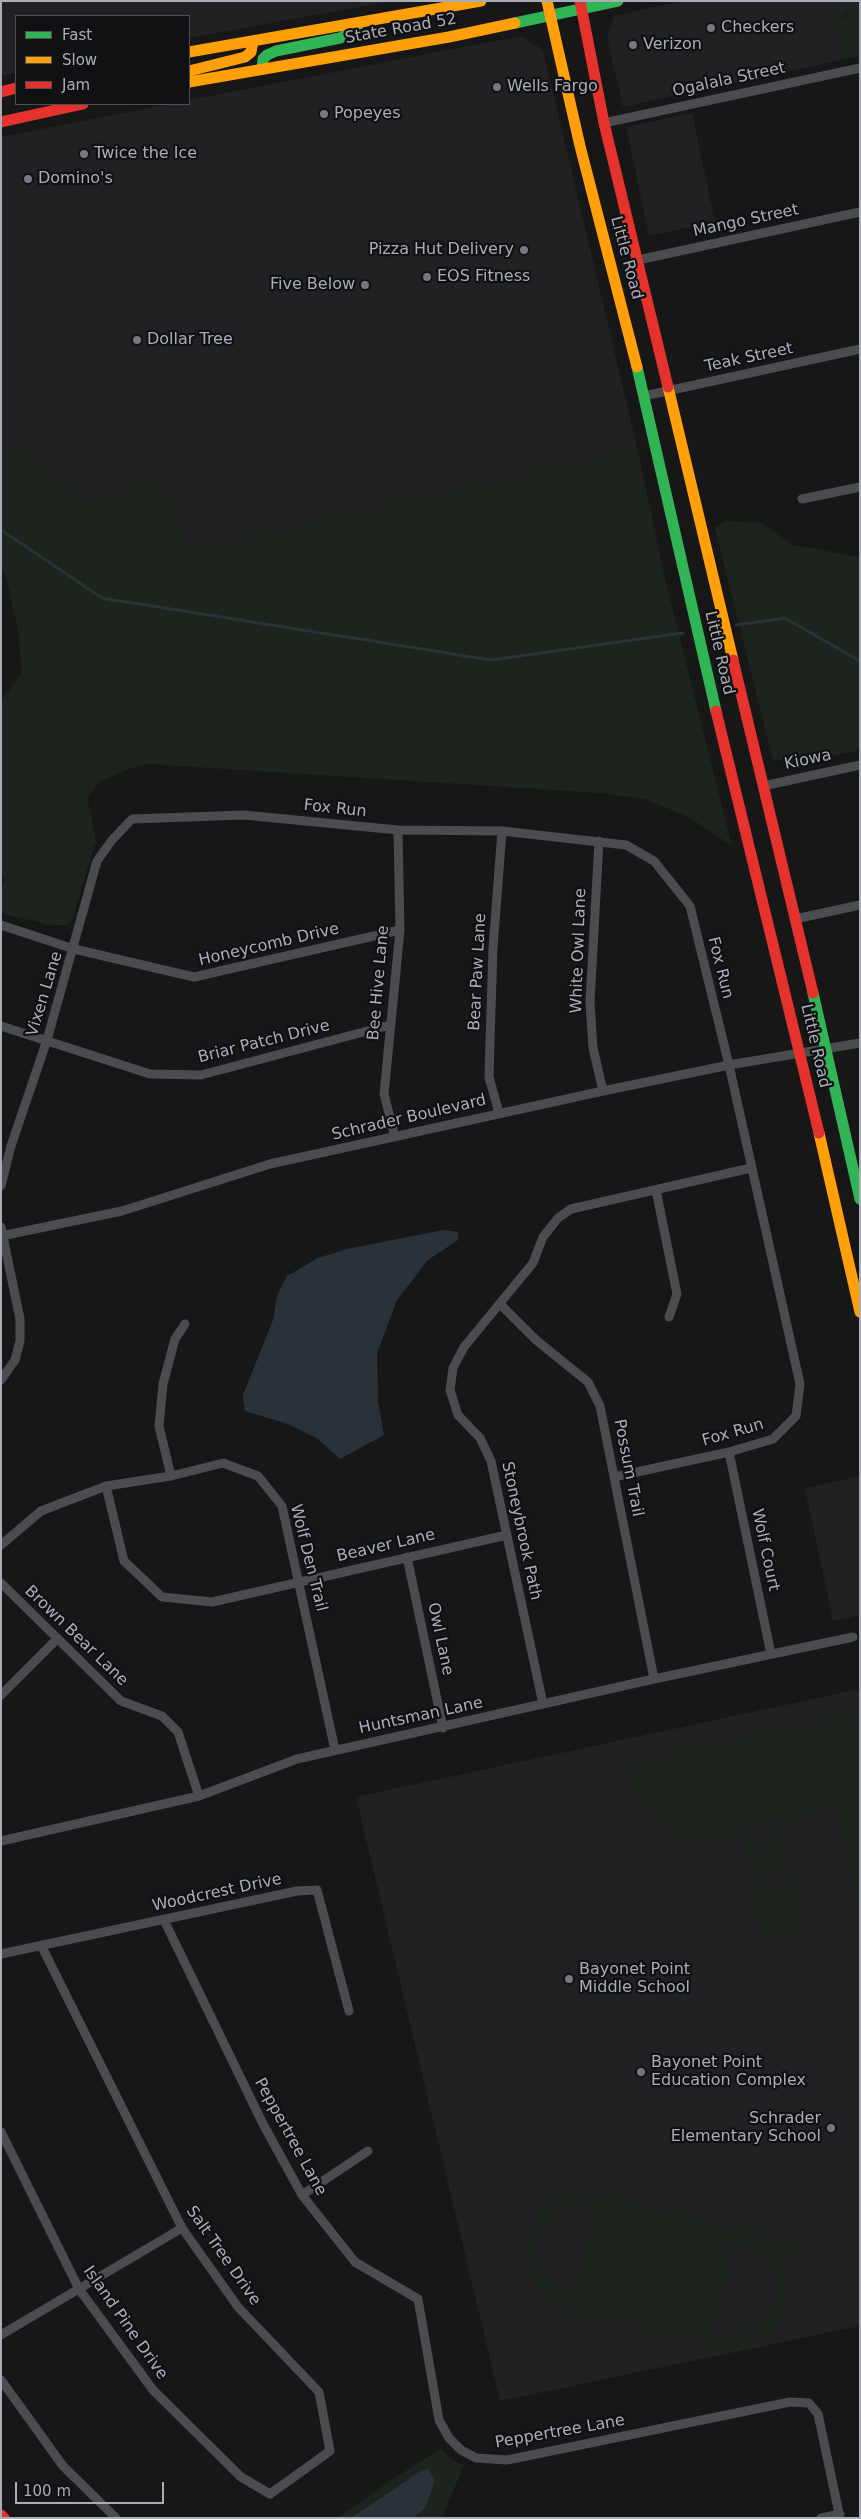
<!DOCTYPE html>
<style>
body{margin:0}
#map{position:relative;width:861px;height:2519px;overflow:hidden;background:#171717;font-family:"DejaVu Sans",sans-serif}
canvas{display:block}
.frame{position:absolute;inset:0;border:2px solid #a8adb8;pointer-events:none}
.legend{position:absolute;left:15px;top:15px;width:175px;height:90px;box-sizing:border-box;background:#111113;border:1px solid #4d4f55;margin:0;padding:6px 9px;list-style:none;font-size:15px;color:#a8adb8}
.legend li{display:flex;align-items:center;gap:10px;height:25px}
.legend b{width:25px;border:1px solid #4d4f55}
.scale{position:absolute;left:15px;top:2482px;width:149px;height:22px;box-sizing:border-box;border:2px solid #a8adb8;border-top:0;padding-left:6px;font-size:15px;line-height:18px;white-space:nowrap;color:#a8adb8;-webkit-text-stroke:4px #111113;paint-order:stroke}
</style>
<div id="map">
<canvas width="861" height="2519"></canvas>
<div class="frame"></div>
<ul class="legend">
<li><b style="height:6px;background:#30b455"></b>Fast</li>
<li><b style="height:6px;background:#ff9f0a"></b>Slow</li>
<li><b style="height:6px;background:#e5322d"></b>Jam</li>
</ul>
<div class="scale">100 m</div>
</div>
<script>
const g = document.querySelector('canvas').getContext('2d');
g.lineJoin = 'round';
function fillPath(path, color) { g.fillStyle = color; g.fill(path, 'evenodd'); }
const poly = rows => new Path2D(rows.map(r => 'M' + r).join(''));
function trace(path, color, width, dash) { g.strokeStyle = color; g.lineWidth = width; g.lineCap = dash ? 'butt' : 'round'; g.setLineDash(dash || []); g.stroke(path); }
function write(font, color, halo, rows, align = 'center') {
  g.font = font + ' "DejaVu Sans",sans-serif'; g.lineWidth = 4.5; g.setLineDash([]); g.textBaseline = 'middle'; g.strokeStyle = halo; g.fillStyle = color; for (const [text, x, y, turn = 0] of rows) {
    g.save(); g.translate(x, y); g.rotate((+turn || 0) * Math.PI / 180); g.textAlign = isNaN(turn) ? turn : align; if (halo) g.strokeText(text, 0, 0); g.fillText(text, 0, 0); g.restore();
  }
}
const built = poly([
 [1,1,391,1,189,38,189,16,16,16,16,73,1,76],
 [682,1,844,1,847,12,840,19,842,56,845,59,623,107,607,38,614,16],
 [521,36,543,50,638,451,187,552,149,487,86,501,1,441,1,137,169,104,189,104,189,100],
 [692,113,715,222,649,236,626,127],
 [860,1476,860,1615,833,1621,805,1488],
 [860,1689,860,2326,500,2401,356,1797]
]);
const green = poly([
 [844,1,860,1,860,56,845,59,842,56,835,23,846,16,847,12],
 [1,441,86,501,149,487,175,498,188,552,638,451,665,578,732,846,687,816,645,799,600,793,148,764,131,768,101,781,87,797,96,841,72,920,67,925,50,925,1,913,1,890,5,879,1,874,1,701,22,672,18,631,6,576,1,569],
 [725,521,761,523,793,545,860,557,860,750,798,763,773,759,715,528],
 [839,1719,860,1723,860,1910,835,1806,689,1840,656,1812,641,1808,628,1781,630,1769,640,1763],
 [780,1835,788,1869,772,1873,764,1838],
 [759,1840,767,1874,751,1878,743,1843],
 [796,1883,805,1923,783,1928,774,1888],
 [773,1888,782,1928,760,1933,751,1893],
 [584,2194,605,2197,801,2247,799,2257,774,2251,786,2271,788,2286,786,2302,777,2323,756,2341,731,2347,560,2305,550,2298,541,2292,530,2273,526,2251,528,2240,536,2220,552,2204,572,2195],
 [584,2204,751,2246,766,2257,775,2274,777,2292,772,2309,753,2330,745,2333,727,2336,572,2298,559,2291,544,2277,540,2269,538,2243,544,2228,553,2216,567,2208],
 [596,2210,734,2247,711,2330,573,2293],
 [441,2448,452,2460,464,2465,442,2518,337,2518,387,2483]
]);
const water = poly([
 [443,1230,458,1232,458,1240,428,1260,397,1300,377,1353,378,1401,384,1435,340,1459,318,1439,288,1424,245,1411,243,1395,273,1320,277,1296,287,1276,318,1258,347,1249],
 [428,2469,435,2480,425,2508,413,2518,351,2518,419,2472]
]);
const stream = poly([
 [1,530,102,598,491,660,683,633],
 [736,625,785,618,860,661]
]);
const street = poly([
 [604,123,860,68],
 [638,260,860,212],
 [644,396,860,349],
 [802,499,860,487],
 [763,786,860,765],
 [599,841,590,1002,593,1048,603,1091],
 [795,919,860,905],
 [1,925,74,949,194,977,400,930],
 [1,1026,150,1074,201,1075,390,1025],
 [499,1113,489,1077,490,1041,493,948,502,831],
 [395,1137,384,1094,400,930,398,830],
 [1,1186,11,1146,47,1040,97,861,112,840,132,819,244,815,398,830,502,831,626,845,654,861,690,906,729,1065,800,1384,796,1416,773,1439,729,1452,614,1477],
 [656,1190,677,1294,669,1317],
 [1,1227,20,1319,20,1341,15,1360,1,1380],
 [1,1236,122,1211,270,1164,603,1091,729,1065,860,1043],
 [500,1304,536,1340,588,1382,600,1406,654,1679],
 [729,1452,771,1654],
 [171,1476,159,1426,163,1384,175,1339,185,1324],
 [106,1486,124,1561,162,1597,212,1602,507,1535],
 [1,1545,41,1511,106,1486,171,1476,223,1463,258,1476,282,1506,335,1750],
 [407,1557,443,1728],
 [1,1583,121,1701,162,1716,178,1732,199,1796],
 [1,1695,57,1639],
 [543,1704,491,1461,480,1438,458,1415,450,1390,453,1368,464,1347,533,1263,543,1237,558,1218,571,1209,751,1168],
 [1,1841,199,1796,297,1759,654,1679,853,1637],
 [164,1920,263,2124,302,2195,355,2262,418,2299,439,2420,449,2438,461,2450,476,2458,507,2460,790,2402,809,2403,818,2414,840,2518],
 [1,1954,297,1891,317,1890,349,2011],
 [1,2132,79,2289,153,2390,241,2477,270,2494,330,2451,319,2392,238,2307,182,2228,41,1945],
 [302,2195,368,2151],
 [1,2335,182,2228],
 [1,2380,63,2466,116,2518],
 [821,2518,840,2514]
]);
const fast = poly([
 [515,23,618,1],
 [262,69,263,59,267,55,276,51,340,38,352,32,359,24],
 [637,367,716,711],
 [813,993,860,1199]
]);
const slow = poly([
 [547,1,580,146,637,367],
 [189,52,481,1],
 [189,71,245,57,251,52,253,41],
 [189,82,449,37,515,23],
 [668,387,733,660],
 [819,1133,860,1312]
]);
const jam = poly([
 [580,1,604,123,668,387],
 [1,92,16,88],
 [1,122,83,104],
 [733,660,813,993],
 [716,711,819,1133],
 [1,2515,4,2518]
]);
const markers = [
 [711,28,5,"#757880"],
 [633,45,5,"#757880"],
 [497,87,5,"#757880"],
 [324,114,5,"#757880"],
 [84,154,5,"#757880"],
 [28,179,5,"#757880"],
 [524,250,5,"#757880"],
 [427,277,5,"#757880"],
 [365,285,5,"#757880"],
 [137,340,5,"#757880"],
 [569,1979,5,"#757880"],
 [641,2072,5,"#757880"],
 [831,2128,5,"#757880"]
];
const poiNames = [
 ["Checkers",721,28],
 ["Verizon",643,45],
 ["Wells Fargo",507,87],
 ["Popeyes",334,114],
 ["Twice the Ice",94,154],
 ["Domino's",38,179],
 ["Pizza Hut Delivery",514,250,"right"],
 ["EOS Fitness",437,277],
 ["Five Below",355,285,"right"],
 ["Dollar Tree",147,340],
 ["Bayonet Point",579,1970],
 ["Middle School",579,1988],
 ["Bayonet Point",651,2063],
 ["Education Complex",651,2081],
 ["Schrader",821,2119,"right"],
 ["Elementary School",821,2137,"right"]
];
const streetNames = [
 ["State Road 52",401,29,-10],
 ["Ogalala Street",729,80,-12],
 ["Mango Street",746,221,-12],
 ["Little Road",626,258,75],
 ["Teak Street",749,358,-12],
 ["Little Road",719,653,77],
 ["Kiowa",808,760,-12],
 ["Fox Run",335,809,6],
 ["Honeycomb Drive",269,945,-13],
 ["White Owl Lane",579,951,-88],
 ["Fox Run",720,968,76],
 ["Bear Paw Lane",478,972,-87],
 ["Bee Hive Lane",379,983,-85],
 ["Vixen Lane",45,994,-73],
 ["Briar Patch Drive",264,1042,-14],
 ["Little Road",815,1046,77],
 ["Schrader Boulevard",409,1118,-13],
 ["Fox Run",733,1433,-16],
 ["Possum Trail",628,1468,79],
 ["Stoneybrook Path",521,1531,78],
 ["Beaver Lane",386,1546,-13],
 ["Wolf Court",765,1550,78],
 ["Wolf Den Trail",308,1558,76],
 ["Brown Bear Lane",76,1636,44],
 ["Owl Lane",440,1639,78],
 ["Huntsman Lane",421,1716,-12],
 ["Woodcrest Drive",217,1893,-12],
 ["Peppertree Lane",290,2137,61],
 ["Salt Tree Drive",223,2256,55],
 ["Island Pine Drive",125,2323,55],
 ["Peppertree Lane",560,2432,-10]
];
fillPath(built, '#212123');
fillPath(green, '#1d241e');
fillPath(water, '#2a3239');
trace(stream, '#2a3239', 3);
trace(street, '#4b4c50', 9);
trace(fast, '#30b455', 11);
trace(slow, '#ff9f0a', 11);
trace(jam, '#e5322d', 11);
for (const [x, y, r, color] of markers) { const dot = new Path2D(); dot.arc(x, y, r, 0, 2 * Math.PI); g.fillStyle = color; g.fill(dot); trace(dot, '#111113', 2); }
write('16px', '#a8adb8', '#111113', poiNames, 'left');
write('16px', '#a8adb8', '#111113', streetNames);
</script>
